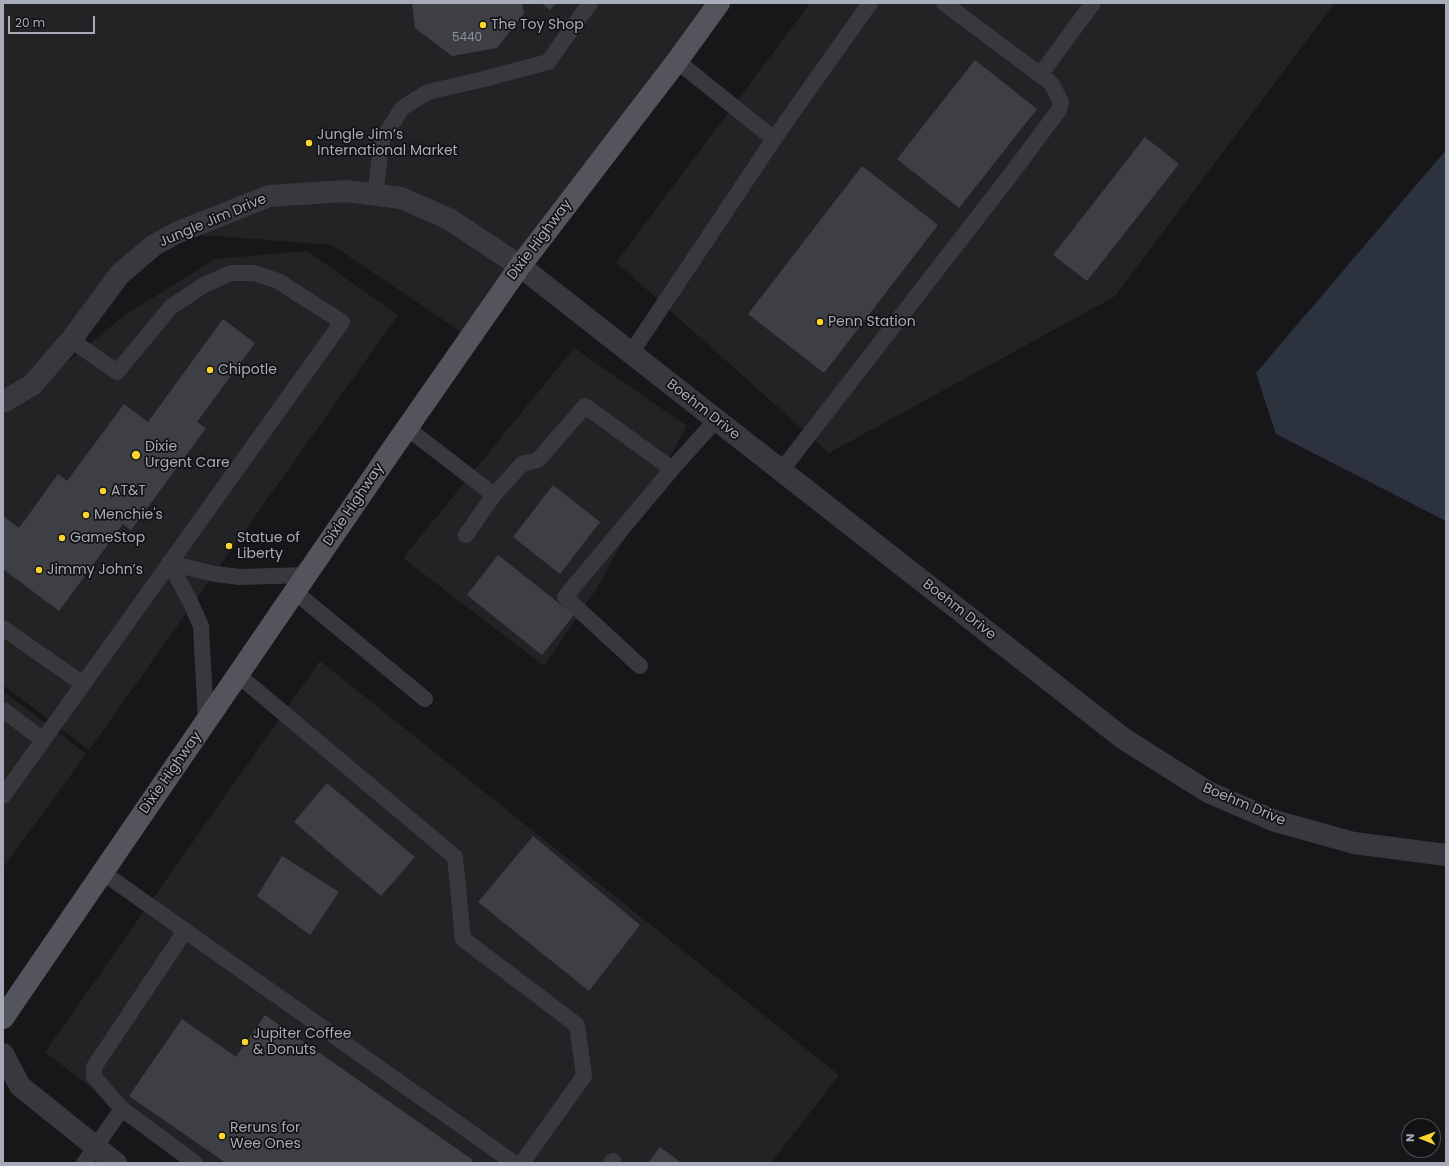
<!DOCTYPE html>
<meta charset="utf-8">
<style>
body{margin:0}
#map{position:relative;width:1449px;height:1166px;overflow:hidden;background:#171719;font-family:Poppins,sans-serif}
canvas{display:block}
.frame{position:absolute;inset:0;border:4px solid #a8abba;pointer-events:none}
.north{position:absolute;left:1401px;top:1118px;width:40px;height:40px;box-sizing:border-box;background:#121214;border:1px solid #4e4f56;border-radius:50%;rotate:271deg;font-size:11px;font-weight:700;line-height:16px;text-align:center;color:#a8abba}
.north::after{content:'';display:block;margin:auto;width:14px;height:18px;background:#fbd52d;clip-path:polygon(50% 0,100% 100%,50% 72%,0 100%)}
.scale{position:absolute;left:8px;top:16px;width:87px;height:18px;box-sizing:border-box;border:2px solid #a8abba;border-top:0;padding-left:5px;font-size:12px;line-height:14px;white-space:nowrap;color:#a8abba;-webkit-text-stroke:3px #121214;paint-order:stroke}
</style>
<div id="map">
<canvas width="1449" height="1166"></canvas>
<div class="frame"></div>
<div class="north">N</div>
<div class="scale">20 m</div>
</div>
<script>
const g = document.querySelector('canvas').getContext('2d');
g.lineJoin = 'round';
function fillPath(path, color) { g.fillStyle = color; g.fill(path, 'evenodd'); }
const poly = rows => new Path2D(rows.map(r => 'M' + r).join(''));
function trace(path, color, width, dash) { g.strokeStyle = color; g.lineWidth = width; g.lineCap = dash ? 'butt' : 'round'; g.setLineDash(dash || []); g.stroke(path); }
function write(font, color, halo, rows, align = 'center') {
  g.font = font + ' Poppins,sans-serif'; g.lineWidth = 3.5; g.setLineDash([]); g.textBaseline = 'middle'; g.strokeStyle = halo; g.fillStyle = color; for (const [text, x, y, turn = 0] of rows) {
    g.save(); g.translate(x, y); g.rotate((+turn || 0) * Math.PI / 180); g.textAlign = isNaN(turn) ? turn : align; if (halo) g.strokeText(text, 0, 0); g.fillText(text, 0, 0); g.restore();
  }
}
const built = poly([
 [3,3,719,3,470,338,332,245,176,233,3,402],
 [810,3,1335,3,1114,297,829,453,616,262],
 [307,251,398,315,89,750,3,685,3,414,125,315,215,259],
 [574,348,687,426,597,588,544,666,403,558],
 [320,661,839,1075,771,1163,190,1163,45,1052],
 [3,691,86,754,3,868]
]);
const water = poly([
 [1446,150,1446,521,1276,434,1256,373]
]);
const building = poly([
 [412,3,522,3,524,13,497,48,452,56,415,28],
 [541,3,556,3,550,10],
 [975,60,1037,109,959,208,897,159],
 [1145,137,1179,164,1087,281,1053,255],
 [862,166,938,225,824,373,748,314],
 [223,319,255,343,197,422,206,428,131,530,123,524,59,611,3,569,3,516,19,528,58,474,67,481,124,404,148,422],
 [553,485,600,522,560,574,513,537],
 [498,555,574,615,542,655,467,595],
 [327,783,415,857,381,896,294,822],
 [533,836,640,925,589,991,478,902],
 [282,856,339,892,310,935,257,896],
 [265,1015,473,1160,471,1163,226,1163,129,1096,182,1019,236,1057],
 [660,1147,682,1163,648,1163]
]);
const service = poly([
 [677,61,774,139],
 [1040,75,1093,3],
 [375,195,382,140,402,108,428,92,480,80,548,62,590,3],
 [631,353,774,139,870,3],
 [407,428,494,495,466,535],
 [672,469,716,420],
 [781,471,1012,173,1059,110,1061,102,1051,83,944,3],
 [494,495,522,464,538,460,585,406,672,469,565,597,640,666],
 [169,563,189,599,201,626,206,721],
 [169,563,215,574,240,577,306,575],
 [295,592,425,699],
 [3,628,83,684],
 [238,675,455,857,463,939,577,1025,584,1076,522,1163],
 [3,710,43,740],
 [3,796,342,322,278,281,254,273,231,273,204,285,171,307,117,372,71,340],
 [102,872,514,1163],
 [122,1109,195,1163],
 [84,1163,122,1109,94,1077,94,1067,185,931],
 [611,1163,613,1161]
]);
const minor = poly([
 [3,402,32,385,71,340,120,274,153,246,176,233,269,196,346,191,401,198,449,219,520,266,1124,739,1208,792,1275,821,1354,843,1446,855],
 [3,1054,20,1086,116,1163]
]);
const primary = poly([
 [3,1018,391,451,520,266,677,61,719,3]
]);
const markers = [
 [483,25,4,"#fbd52d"],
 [309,143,4,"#fbd52d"],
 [820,322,4,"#fbd52d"],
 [210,370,4,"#fbd52d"],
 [136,455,5,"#fbd52d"],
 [103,491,4,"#fbd52d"],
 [86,515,4,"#fbd52d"],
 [62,538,4,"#fbd52d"],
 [229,546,4,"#fbd52d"],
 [39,570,4,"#fbd52d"],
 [245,1042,4,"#fbd52d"],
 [222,1136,4,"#fbd52d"]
];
const numberNames = [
 ["5440",467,38]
];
const poiNames = [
 ["The Toy Shop",491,25],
 ["Jungle Jim’s",317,135],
 ["International Market",317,151],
 ["Penn Station",828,322],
 ["Chipotle",218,370],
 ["Dixie",145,447],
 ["Urgent Care",145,463],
 ["AT&T",111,491],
 ["Menchie's",94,515],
 ["GameStop",70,538],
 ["Statue of",237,538],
 ["Liberty",237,554],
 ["Jimmy John’s",47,570],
 ["Jupiter Coffee",253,1034],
 ["& Donuts",253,1050],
 ["Reruns for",230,1128],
 ["Wee Ones",230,1144]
];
const streetNames = [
 ["Jungle Jim Drive",213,221,-23],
 ["Dixie Highway",540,240,-53],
 ["Boehm Drive",703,410,38],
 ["Dixie Highway",354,505,-56],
 ["Boehm Drive",959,610,38],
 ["Dixie Highway",171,773,-55],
 ["Boehm Drive",1244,805,23]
];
fillPath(built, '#232326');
fillPath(water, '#2c333e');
fillPath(building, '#3e3f44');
trace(service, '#38383e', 16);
trace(minor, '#38383e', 22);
trace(primary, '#54545d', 22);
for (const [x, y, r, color] of markers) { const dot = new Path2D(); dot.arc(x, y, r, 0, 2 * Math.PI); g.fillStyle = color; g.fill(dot); trace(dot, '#121214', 1.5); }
write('12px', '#8e909c', null, numberNames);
write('14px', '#a8abba', '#121214', poiNames, 'left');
write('14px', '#a8abba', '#121214', streetNames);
</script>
